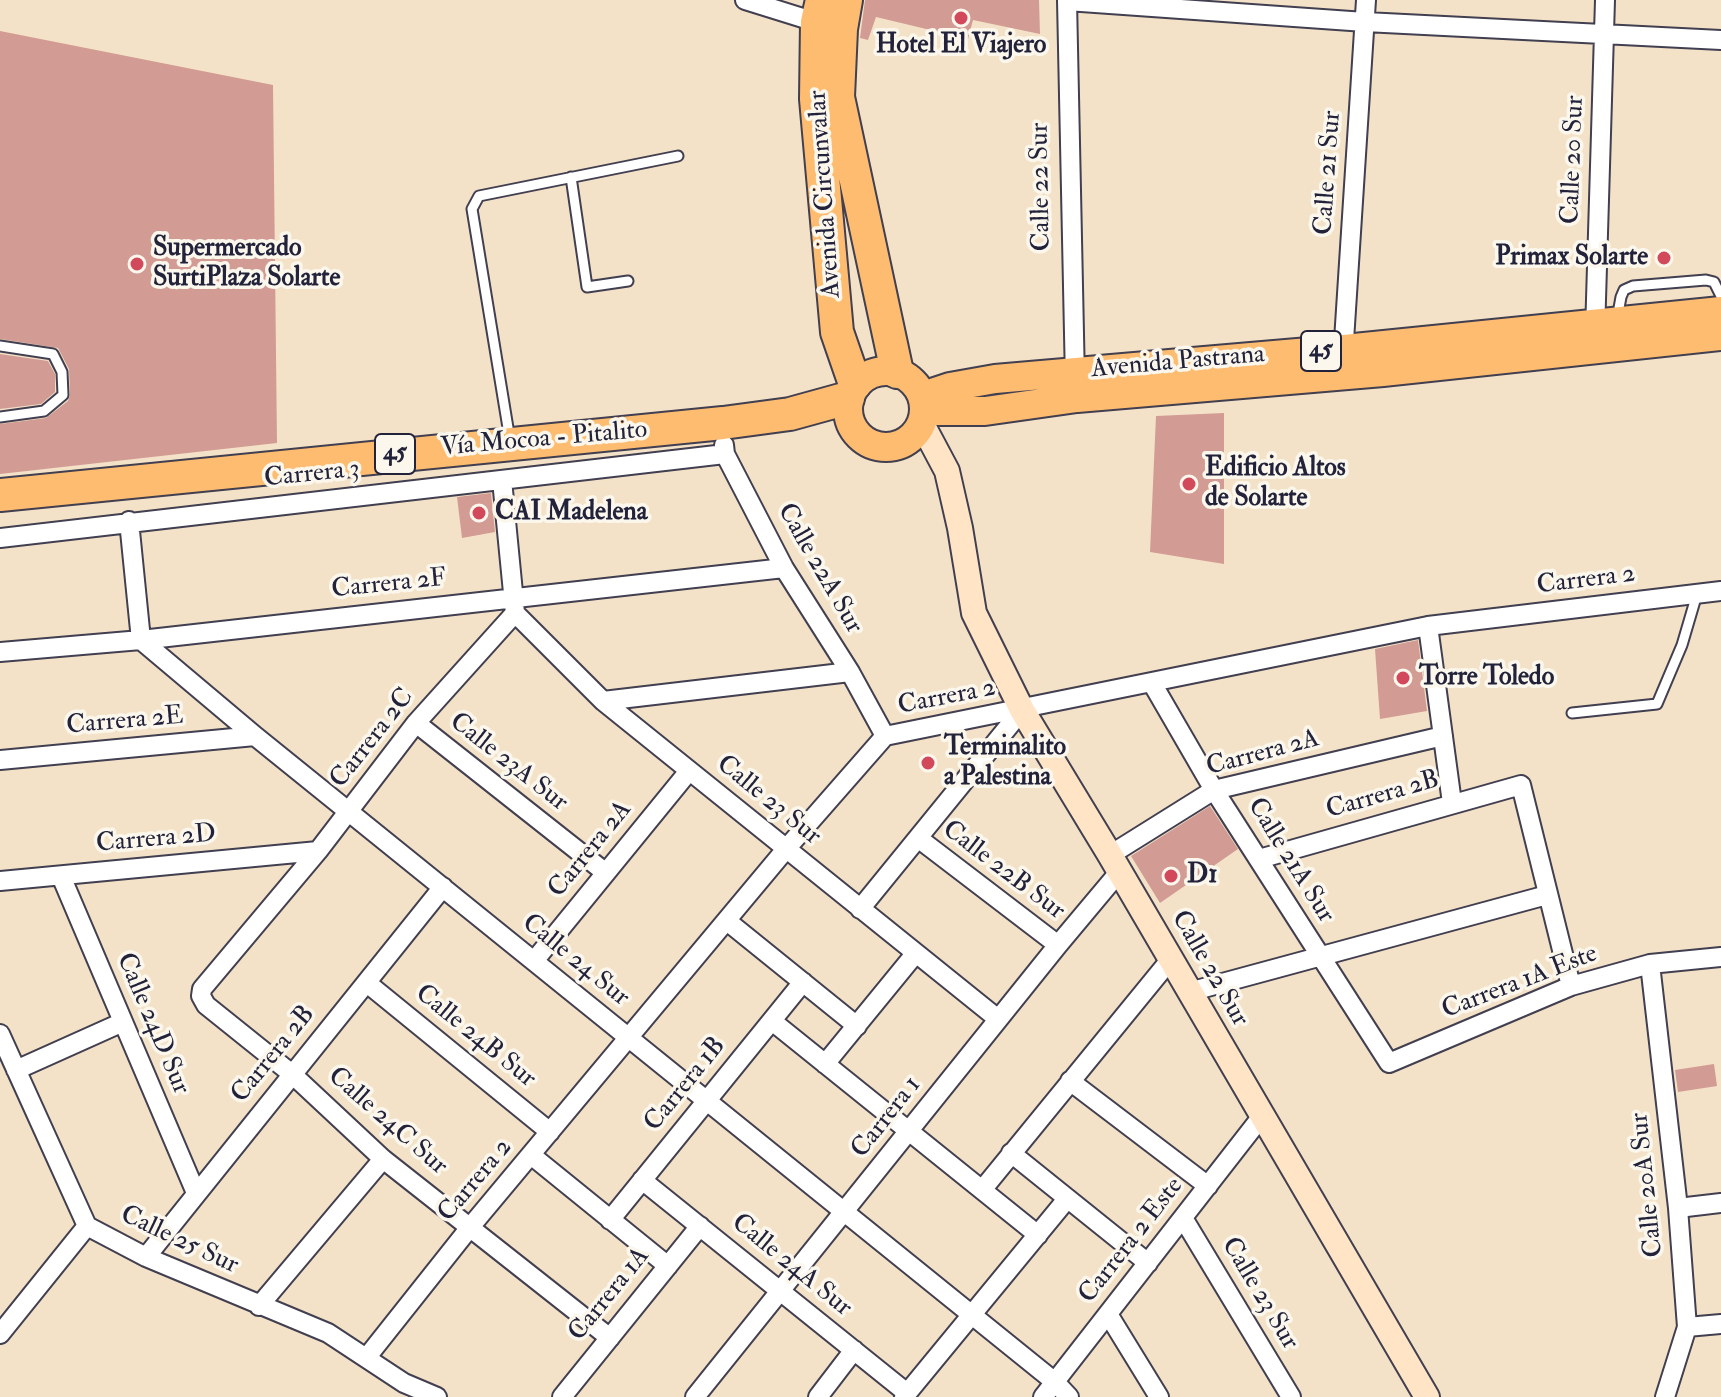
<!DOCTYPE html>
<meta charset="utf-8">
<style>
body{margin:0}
canvas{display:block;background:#f3e2c7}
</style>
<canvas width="1721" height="1397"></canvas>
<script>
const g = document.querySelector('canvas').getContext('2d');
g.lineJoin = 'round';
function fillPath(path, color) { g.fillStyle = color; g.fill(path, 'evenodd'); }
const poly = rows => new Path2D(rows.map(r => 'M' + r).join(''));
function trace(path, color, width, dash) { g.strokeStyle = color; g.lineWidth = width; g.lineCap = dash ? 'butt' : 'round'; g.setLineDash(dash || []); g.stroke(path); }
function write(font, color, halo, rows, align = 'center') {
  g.font = font + ' "IM FELL Double Pica",serif'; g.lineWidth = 7; g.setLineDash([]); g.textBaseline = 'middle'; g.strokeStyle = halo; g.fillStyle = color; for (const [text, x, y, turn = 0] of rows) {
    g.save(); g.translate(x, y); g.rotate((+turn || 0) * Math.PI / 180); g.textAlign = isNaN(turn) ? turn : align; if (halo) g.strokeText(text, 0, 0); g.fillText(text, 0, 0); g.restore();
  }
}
const building = poly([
 [865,0,1039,0,1040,34,973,20,968,39,876,17,868,40,860,38],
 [0,31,273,85,277,443,0,474,0,424,46,418,68,401,70,395,69,369,58,348,0,339],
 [0,354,48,361,55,374,55,392,41,404,0,409],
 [1224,413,1224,564,1150,552,1156,416],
 [491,493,495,532,462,538,457,497],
 [1418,640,1427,711,1380,719,1375,649],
 [1210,806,1238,849,1160,903,1131,856],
 [1714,1064,1717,1086,1678,1092,1675,1070]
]);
const lane = poly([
 [571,177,587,287,628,281],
 [1617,319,1621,297,1624,290,1633,286,1706,280,1714,282,1721,296],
 [0,346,53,354,62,372,63,395,44,411,0,417],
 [510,440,472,209,479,196,678,156],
 [1572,713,1657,704,1682,645,1697,594]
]);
const street = poly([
 [745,0,822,24],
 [1067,0,1075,381],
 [1067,1,1365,22,1721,40],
 [1595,333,1605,0],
 [1343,356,1366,0],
 [724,445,725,454,784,568,850,672,885,736],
 [502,480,515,613,416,723,318,851,202,989,201,996,206,1005,292,1074,383,1159,610,1338],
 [129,521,141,640,255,736,1055,1382,1069,1397],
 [0,538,725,454],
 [515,613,603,701,998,1019],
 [1428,626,1452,803],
 [0,652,141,640,784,568],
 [1152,683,1214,790,1389,1063,1571,986,1650,964,1721,957],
 [603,701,850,672],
 [416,723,606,873],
 [0,760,255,736],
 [918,838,1058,945],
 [1110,855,1214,790,1443,736],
 [1259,859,1521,785,1571,986],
 [61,876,196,1193],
 [0,881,318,851],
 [860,909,1022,710],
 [727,921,857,1026],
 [534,961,689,771],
 [1650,964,1678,1208,1687,1327,1665,1397],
 [367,983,550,1132],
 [1189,992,1547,895],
 [772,1021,1038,1235],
 [0,1034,87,1226,146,1257,328,1333,404,1383,437,1397],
 [825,1064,915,954],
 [16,1070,123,1022],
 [1070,1081,1208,1186],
 [1011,1153,1148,1263],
 [531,1155,668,1266],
 [642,1180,907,1393],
 [982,1190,1170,960],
 [1678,1208,1721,1203],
 [1183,1218,1291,1397],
 [610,1220,803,982],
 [146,1257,443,887],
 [259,1306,383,1159],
 [1108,1314,1159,1397],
 [1687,1327,1721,1324],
 [0,1334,87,1226],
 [367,1357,471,1226,786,849,885,736,1428,626,1721,591],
 [562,1397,700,1226],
 [695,1397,1058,945,1120,871],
 [818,1397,854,1350],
 [904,1397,1067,1199],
 [1043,1397,1262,1116]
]);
const secondary = poly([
 [922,424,947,471,960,528,974,613,1022,710,1110,855,1427,1397]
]);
const primary = poly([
 '848 409a38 38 0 1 1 76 0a38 38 0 1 1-76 0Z',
 [923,396,950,387,995,379,1344,349,1721,311],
 [925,411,985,411,1077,398,1383,372,1721,336]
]);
const highway = poly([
 [822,0,817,22,816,99,837,332,855,384],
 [846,0,841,29,838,97,897,372],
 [0,495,723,423,790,414,848,398]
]);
const markers = [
 [961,18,8,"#d1495b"],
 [1664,258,8,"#d1495b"],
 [137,264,8,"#d1495b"],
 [1189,484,8,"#d1495b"],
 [479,513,8,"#d1495b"],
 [1403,678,8,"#d1495b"],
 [928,763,8,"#d1495b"],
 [1171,876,8,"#d1495b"]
];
const shields = [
 [1321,351,40],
 [395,454,40]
];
const shieldNames = [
 ["45",1321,351],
 ["45",395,454]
];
const poiNames = [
 ["Hotel El Viajero",961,46,"center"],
 ["Supermercado",153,249],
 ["SurtiPlaza Solarte",153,279],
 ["Primax Solarte",1648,258,"right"],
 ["Edificio Altos",1205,469],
 ["de Solarte",1205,499],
 ["CAI Madelena",495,513],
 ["Torre Toledo",1419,678],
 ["Terminalito",944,748],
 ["a Palestina",944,778],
 ["D1",1187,876]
];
const streetNames = [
 ["Calle 20 Sur",1574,160,-88],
 ["Calle 21 Sur",1329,173,-86],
 ["Calle 22 Sur",1042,187,-91],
 ["Avenida Circunvalar",826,194,-94],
 ["Avenida Pastrana",1178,363,-5],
 ["Vía Mocoa - Pitalito",544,440,-5],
 ["Carrera 3",312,475,-6],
 ["Calle 22A Sur",819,569,60],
 ["Carrera 2",1586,581,-7],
 ["Carrera 2F",389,585,-6],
 ["Carrera 2",947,698,-11],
 ["Carrera 2E",125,722,-5],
 ["Carrera 2C",373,739,-52],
 ["Carrera 2A",1263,754,-15],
 ["Calle 23A Sur",508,763,38],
 ["Carrera 2B",1383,796,-16],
 ["Calle 23 Sur",768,801,39],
 ["Carrera 2D",156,840,-5],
 ["Carrera 2A",591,850,-51],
 ["Calle 21A Sur",1290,861,58],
 ["Calle 22B Sur",1003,871,37],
 ["Calle 24 Sur",575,961,39],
 ["Calle 22 Sur",1209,969,60],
 ["Carrera 1A Este",1520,983,-21],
 ["Calle 24D Sur",152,1024,67],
 ["Calle 24B Sur",475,1037,39],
 ["Carrera 2B",274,1055,-51],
 ["Carrera 1B",686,1085,-51],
 ["Carrera 1",887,1118,-52],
 ["Calle 24C Sur",387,1122,41],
 ["Carrera 2",476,1181,-50],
 ["Calle 20A Sur",1648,1185,-96],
 ["Calle 25 Sur",179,1241,25],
 ["Carrera 2 Este",1132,1241,-52],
 ["Calle 24A Sur",791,1266,39],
 ["Calle 23 Sur",1259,1294,59],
 ["Carrera 1A",610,1295,-51]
];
fillPath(building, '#d29c95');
trace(lane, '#413f50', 13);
trace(street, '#413f50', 22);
trace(secondary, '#413f50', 28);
trace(primary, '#413f50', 32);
trace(highway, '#413f50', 36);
trace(lane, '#fff', 9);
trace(street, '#fff', 18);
trace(secondary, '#ffe4c6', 24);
trace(primary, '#febc70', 28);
trace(highway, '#febc70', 32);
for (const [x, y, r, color] of markers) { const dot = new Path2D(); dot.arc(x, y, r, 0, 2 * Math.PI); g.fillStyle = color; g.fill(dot); trace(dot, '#fbf7ec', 3); }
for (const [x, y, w] of shields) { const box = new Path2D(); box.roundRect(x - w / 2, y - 20, w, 40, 6); g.fillStyle = '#fbf7ec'; g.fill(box); trace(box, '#22223b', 2); }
write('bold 24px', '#22223b', null, shieldNames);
write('bold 26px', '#22223b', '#fbf7ec', poiNames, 'left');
write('26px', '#22223b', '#fbf7ec', streetNames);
</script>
